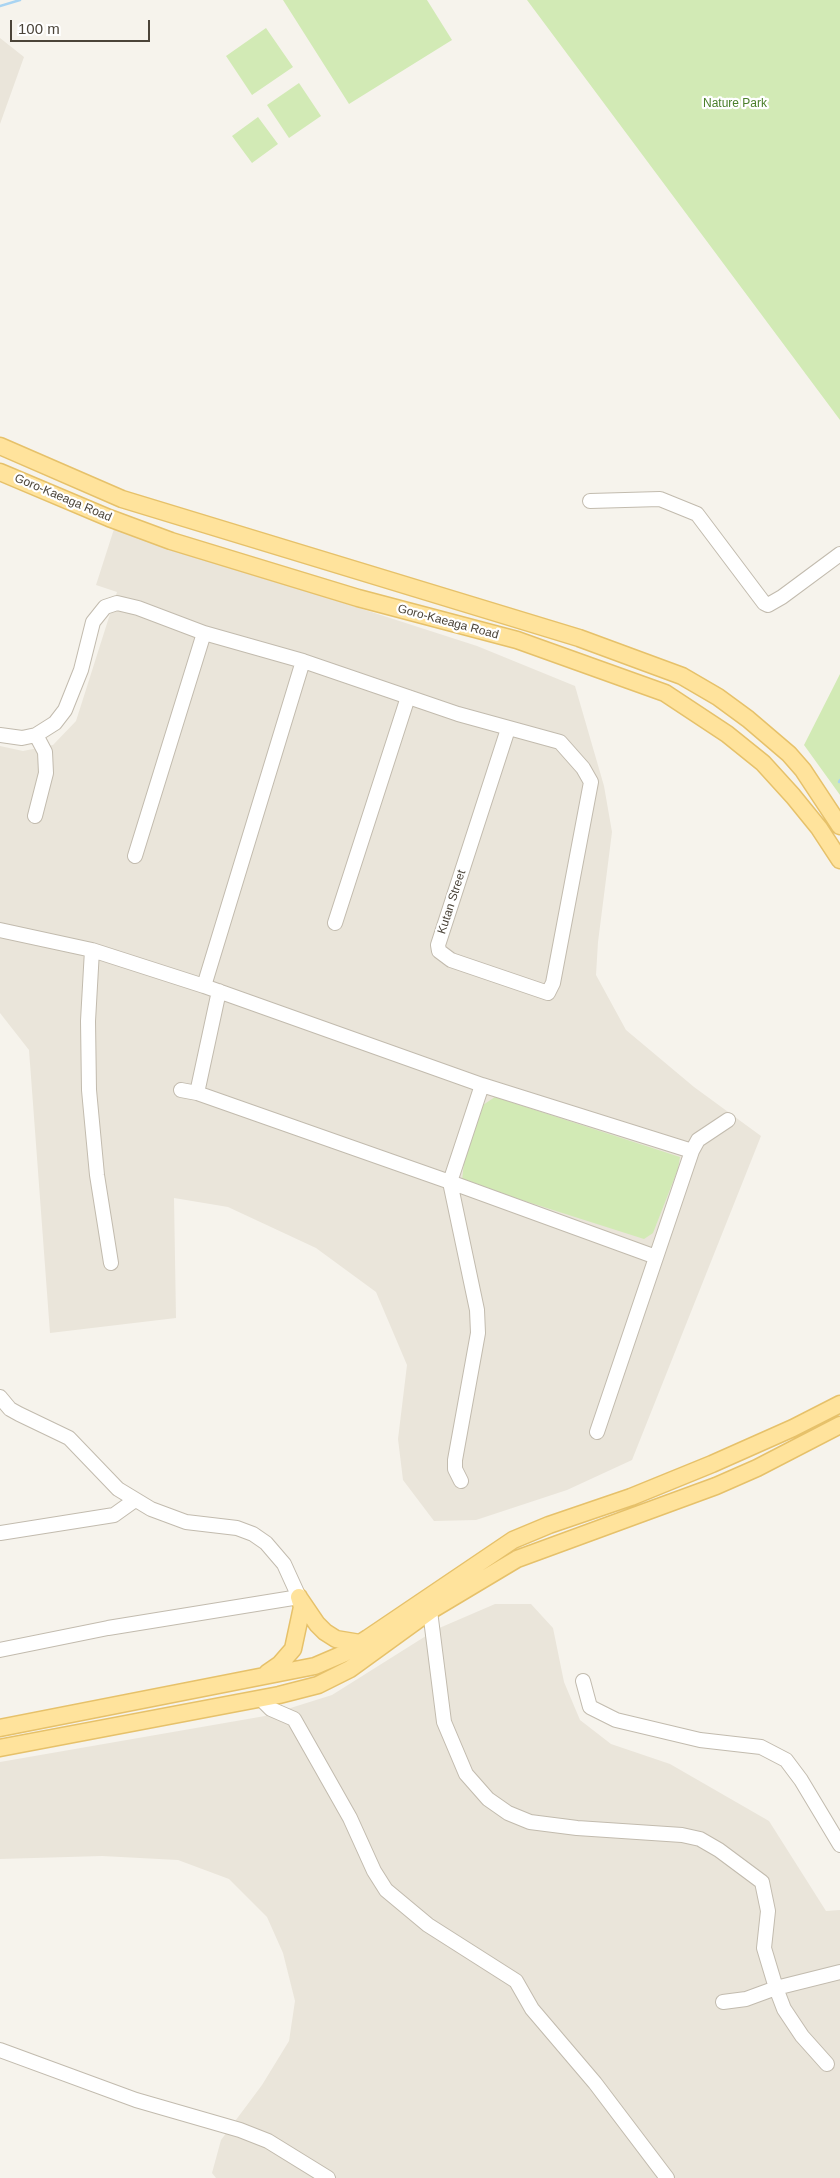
<!DOCTYPE html>
<style>
body{margin:0}
#map{position:relative;width:840px;height:2178px;overflow:hidden;background:#f6f3ec;font-family:Arial,sans-serif}
canvas{display:block}
.scale{position:absolute;left:10px;top:20px;width:140px;height:22px;box-sizing:border-box;border:2px solid #4b4439;border-top:0;padding-left:6px;font-size:15px;line-height:18px;white-space:nowrap;color:#4b4439;-webkit-text-stroke:4px #fff;paint-order:stroke}
</style>
<div id="map">
<canvas width="840" height="2178"></canvas>
<div class="scale">100 m</div>
</div>
<script>
const g = document.querySelector('canvas').getContext('2d');
g.lineJoin = 'round';
function fillPath(path, color) { g.fillStyle = color; g.fill(path, 'evenodd'); }
const poly = rows => new Path2D(rows.map(r => 'M' + r).join(''));
function trace(path, color, width, dash) { g.strokeStyle = color; g.lineWidth = width; g.lineCap = dash ? 'butt' : 'round'; g.setLineDash(dash || []); g.stroke(path); }
function write(font, color, halo, rows, align = 'center') {
  g.font = font + ' Arial,sans-serif'; g.lineWidth = 4.5; g.setLineDash([]); g.textBaseline = 'middle'; g.strokeStyle = halo; g.fillStyle = color; for (const [text, x, y, turn = 0] of rows) {
    g.save(); g.translate(x, y); g.rotate((+turn || 0) * Math.PI / 180); g.textAlign = isNaN(turn) ? turn : align; if (halo) g.strokeText(text, 0, 0); g.fillText(text, 0, 0); g.restore();
  }
}
const residential = poly([
 [0,38,24,57,0,124],
 [114,529,477,646,575,686,604,786,612,832,598,942,596,975,626,1030,694,1087,761,1136,632,1460,567,1490,476,1520,434,1521,403,1480,398,1439,407,1365,376,1292,316,1248,228,1207,174,1198,176,1318,50,1333,29,1050,0,1013,0,746,23,751,53,745,76,721,117,592,96,585],
 [495,1604,531,1604,553,1628,564,1682,580,1720,611,1744,670,1764,769,1821,826,1911,840,1910,840,2178,216,2178,212,2173,221,2140,262,2085,289,2041,295,2001,283,1953,267,1917,229,1879,178,1860,102,1856,0,1859,0,1762,265,1716,332,1695,437,1629]
]);
const green = poly([
 [283,0,427,0,452,40,349,104],
 [527,0,840,0,840,420],
 [266,28,293,67,252,95,226,56],
 [299,83,321,116,289,138,267,105],
 [258,117,278,144,252,163,232,136],
 [840,674,840,795,804,745],
 [495,1097,680,1157,678,1169,653,1233,644,1239,462,1181,464,1162,483,1105]
]);
const stream = poly([
 [0,6,20,0],
 [839,782,840,780]
]);
const minor = poly([
 [590,501,660,499,697,514,764,603,768,605,782,597,840,554],
 [0,735,22,738,36,735,55,723,65,710,81,670,93,622,105,607,117,603,138,608,204,633,303,661,458,714,560,742,583,768,591,782,553,983,548,993,451,960,439,951,438,945,508,729],
 [35,816,46,773,45,752,36,735],
 [135,856,204,633],
 [335,923,408,697],
 [0,930,92,950,204,986,482,1085,692,1151],
 [92,950,88,1021,89,1090,97,1175,111,1263],
 [204,986,303,661],
 [181,1090,197,1093,450,1182,656,1257],
 [197,1093,219,991],
 [0,1397,10,1409,19,1414,69,1438,118,1489,151,1509,186,1522,237,1528,253,1534,266,1543,284,1564,299,1597,108,1628,0,1650],
 [597,1432,692,1151,698,1140,728,1120],
 [461,1481,455,1469,455,1460,478,1333,477,1310,450,1182,482,1085],
 [0,1533,114,1515,135,1500],
 [430,1611,444,1722,466,1774,488,1799,508,1813,530,1822,577,1828,682,1835,700,1839,719,1850,762,1882,768,1911,764,1948,776,1988,784,2009,802,2036,827,2064],
 [583,1681,590,1707,616,1720,700,1740,761,1747,786,1760,801,1780,840,1845],
 [261,1699,271,1709,294,1719,350,1818,374,1871,386,1890,428,1925,516,1981,532,2009,595,2083,667,2178],
 [723,2002,746,1999,776,1988,840,1972],
 [0,2050,136,2100,240,2130,268,2141,328,2178]
]);
const major = poly([
 [0,446,122,499,579,638,682,676,718,697,748,719,789,754,803,770,840,826],
 [0,472,109,518,171,541,358,598,517,640,665,693,727,734,763,763,793,796,819,828,840,860],
 [300,1599,317,1624,325,1632,336,1639,360,1643],
 [267,1673,280,1664,293,1649,302,1607,299,1597],
 [0,1728,315,1666,343,1654,368,1638,513,1540,549,1525,631,1497,712,1464,793,1428,840,1404],
 [0,1748,279,1695,318,1685,350,1669,430,1611,517,1559,716,1486,757,1468,840,1425]
]);
const parkNames = [
 ["Nature Park",735,104]
];
const streetNames = [
 ["Goro-Kaeaga Road",63,498,23],
 ["Goro-Kaeaga Road",448,622,15],
 ["Kutan Street",452,902,-72]
];
fillPath(residential, '#eae5da');
fillPath(green, '#d2eab5');
trace(stream, '#a9d4f2', 2.5);
trace(minor, '#c2bbae', 16);
trace(major, '#e6c16a', 19);
trace(minor, '#fff', 14);
trace(major, '#ffe39c', 16);
write('12px', '#4a7f2a', '#fff', parkNames);
write('12px', '#4b4439', '#fff', streetNames);
</script>
